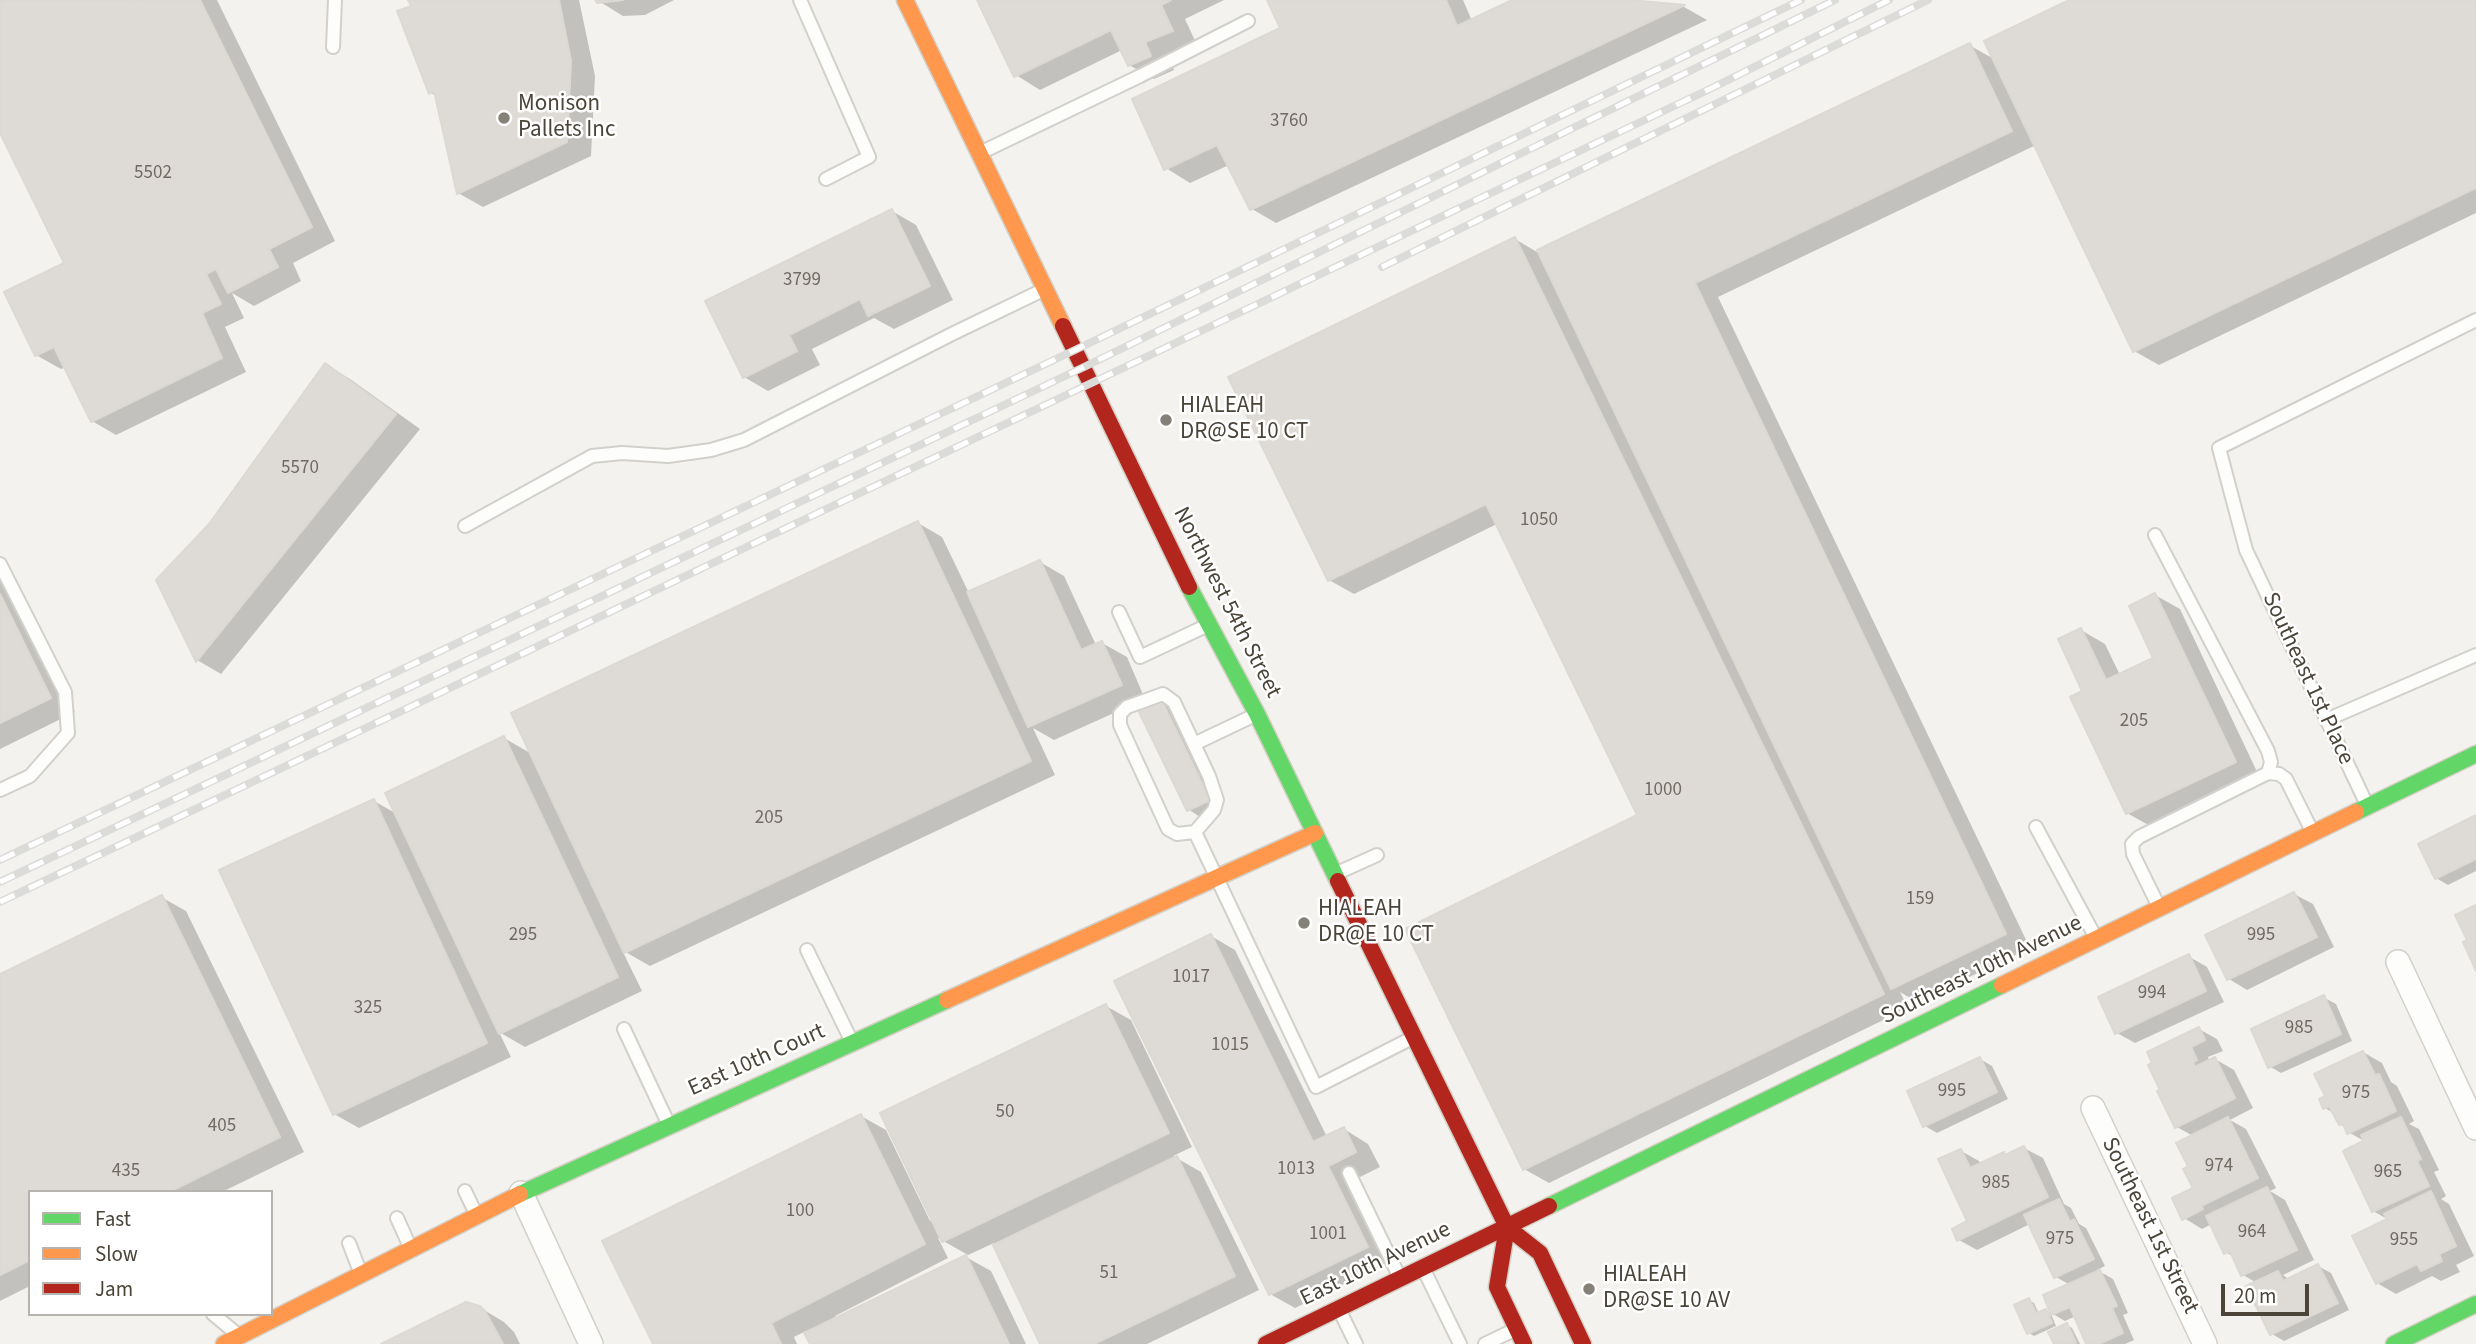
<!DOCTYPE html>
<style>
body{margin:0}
#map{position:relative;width:2476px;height:1344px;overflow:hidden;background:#f4f2ee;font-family:"Source Sans 3",sans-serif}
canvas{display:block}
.legend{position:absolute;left:28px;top:1190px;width:245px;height:126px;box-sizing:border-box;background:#fff;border:2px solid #b7b4b0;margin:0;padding:9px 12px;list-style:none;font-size:21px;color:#4b4439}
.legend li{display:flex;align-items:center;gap:14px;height:35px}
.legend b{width:35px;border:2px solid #b7b4b0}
.scale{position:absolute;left:2221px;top:1284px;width:88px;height:32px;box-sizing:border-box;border:4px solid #4b4439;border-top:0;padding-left:9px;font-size:21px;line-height:24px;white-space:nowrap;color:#4b4439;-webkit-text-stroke:5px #fff;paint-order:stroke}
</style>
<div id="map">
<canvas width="2476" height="1344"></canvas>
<ul class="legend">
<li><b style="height:9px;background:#63d668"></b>Fast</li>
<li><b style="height:9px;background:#ff974d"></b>Slow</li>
<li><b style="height:9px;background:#b3261e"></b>Jam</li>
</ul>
<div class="scale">20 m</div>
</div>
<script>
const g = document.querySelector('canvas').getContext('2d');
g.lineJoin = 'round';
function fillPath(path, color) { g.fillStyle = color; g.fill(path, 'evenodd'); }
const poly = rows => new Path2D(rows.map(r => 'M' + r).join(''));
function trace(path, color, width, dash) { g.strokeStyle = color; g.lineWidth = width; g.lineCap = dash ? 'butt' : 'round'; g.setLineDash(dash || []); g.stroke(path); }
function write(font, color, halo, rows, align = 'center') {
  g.font = font + ' "Source Sans 3",sans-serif'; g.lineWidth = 5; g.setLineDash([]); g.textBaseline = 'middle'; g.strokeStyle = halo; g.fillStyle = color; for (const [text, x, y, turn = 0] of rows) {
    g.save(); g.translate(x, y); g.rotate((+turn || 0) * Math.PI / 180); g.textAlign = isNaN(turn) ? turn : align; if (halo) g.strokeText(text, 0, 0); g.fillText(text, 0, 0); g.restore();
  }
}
const shadow = poly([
 [5,0,217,0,335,241,293,263,301,281,254,306,232,293,244,318,225,327,246,372,116,435,92,421,66,367,61,369,36,355,67,264,0,129,0,3],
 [410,0,579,0,595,76,591,156,483,207,458,193,438,97,431,93,400,12,413,7],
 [597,0,674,0,645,15,623,16],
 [979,0,1224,0,1185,19,1197,45,1169,56,1174,70,1154,79,1129,65,1122,50,1040,90,1016,75],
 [1269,0,1463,0,1472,21,1516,0,1610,0,1684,7,1707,20,1276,223,1252,209,1229,165,1190,183,1166,168,1282,29],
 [2073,0,2476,0,2476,213,2159,365,2134,351,2036,145,1718,297,2030,948,1917,1002,1900,992,1908,1008,1549,1183,1524,1169,1640,816,1497,524,1354,594,1329,580,1515,239,1537,252,1969,45,1994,59],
 [892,211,916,225,953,300,894,329,874,318,812,349,820,365,768,391,744,377],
 [326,365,350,379,420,429,221,674,197,660,211,525],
 [918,523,942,537,969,593,1040,562,1064,576,1096,645,1102,643,1127,657,1145,699,1054,740,1033,728,1055,775,650,966,622,950,642,991,525,1047,499,1032,511,1057,359,1128,334,1114,374,801,397,814,504,738,532,754],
 [0,560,75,712,0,749],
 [2155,595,2180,609,2259,776,2152,827,2127,813,2084,692,2081,630,2105,644,2120,675,2156,659],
 [1161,701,1173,708,1221,807,1200,817,1188,809],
 [2476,817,2476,871,2448,885,2436,878],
 [2294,894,2313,904,2334,947,2247,990,2229,979],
 [161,897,186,911,304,1152,222,1192,30,1192,30,1286,0,1301,0,976],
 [1211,936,1235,950,1327,1137,1344,1129,1368,1144,1380,1167,1352,1181,1391,1261,1295,1308,1270,1294],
 [2188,956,2207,967,2224,1002,2135,1043,2117,1033],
 [2323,997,2336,1004,2352,1041,2281,1073,2269,1066],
 [1106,1006,1131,1020,1192,1147,1173,1156,1201,1172,1259,1290,1147,1344,1042,1344,994,1243,968,1255,938,1238,948,1258,835,1316,837,1319,966,1257,991,1271,1026,1344,812,1344,806,1331,794,1337,797,1344,655,1344,861,1116,886,1130,930,1221,933,1219],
 [2199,1029,2217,1039,2223,1051,2208,1057,2210,1062,2215,1059,2234,1070,2253,1108,2230,1120,2246,1129,2276,1188,2270,1191,2285,1200,2314,1260,2283,1275,2290,1280,2318,1266,2331,1273,2349,1310,2284,1341,2272,1334,2249,1287,2257,1283,2243,1275,2235,1258,2226,1252,2212,1224,2202,1229,2184,1218,2195,1189,2190,1167,2193,1136,2177,1127,2159,1092],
 [2363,1052,2382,1063,2391,1082,2397,1086,2414,1121,2409,1124,2419,1129,2439,1170,2434,1172,2446,1196,2441,1199,2449,1204,2474,1256,2456,1265,2460,1272,2441,1281,2432,1276,2396,1294,2377,1283,2389,1220,2373,1211,2366,1142,2348,1132,2346,1128,2340,1124,2335,1114,2325,1108,2328,1097],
 [1980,1059,1992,1066,2008,1099,1937,1133,1925,1126],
 [2024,1148,2043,1158,2064,1204,2071,1208,2079,1224,2086,1228,2105,1266,2097,1270,2113,1279,2128,1313,2123,1315,2134,1340,2125,1344,2088,1344,2076,1316,2065,1321,2053,1314,2070,1285,2056,1277,2030,1224,1977,1250,1959,1240,1969,1222,1961,1151,1979,1161,1981,1165],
 [2029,1300,2034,1303,2039,1314,2046,1311,2051,1314,2056,1326,2034,1336,2029,1333],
 [479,1307,504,1322,514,1332,520,1344,385,1344],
 [2067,1325,2072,1328,2080,1344,2056,1344,2051,1333]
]);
const building = poly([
 [200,0,312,227,269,249,278,267,228,293,216,269,206,274,221,304,202,313,222,358,91,422,54,347,35,356,4,292,64,263,0,133,0,1,200,0],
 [408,0,559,0,571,61,567,142,457,194,434,91,429,94,397,11,411,6,408,0],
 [595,0,623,0,597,3,595,0],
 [977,0,1171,0,1161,5,1173,31,1145,42,1151,56,1128,66,1111,30,1014,77,977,0],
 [1267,0,1446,0,1457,26,1512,0,1630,0,1685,5,1250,210,1217,145,1164,170,1132,99,1280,28,1267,0],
 [2069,0,2476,0,2476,188,2133,352,1984,41,2069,0],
 [1970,43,2012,131,1695,283,2006,934,1891,989,1537,250,1970,43],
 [892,209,930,286,868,316,860,299,789,335,797,351,743,378,705,301,892,209],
 [1515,237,1884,994,1523,1170,1405,929,1637,815,1486,504,1328,581,1228,377,1515,237],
 [325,363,396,414,196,662,156,580,209,524,325,363],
 [918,521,1031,761,624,953,511,713,918,521],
 [1040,560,1081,650,1102,641,1122,685,1028,727,967,592,1040,560],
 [2155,593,2236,762,2126,814,2070,697,2082,691,2058,639,2081,628,2106,680,2153,658,2129,606,2155,593],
 [0,594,51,698,0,723,0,594],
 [1161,699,1210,800,1187,811,1138,710,1161,699],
 [504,736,618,977,499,1034,385,793,504,736],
 [374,799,487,1043,333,1115,219,870,374,799],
 [2476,815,2476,859,2435,879,2418,844,2476,815],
 [2294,892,2317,937,2227,980,2205,935,2294,892],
 [162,895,280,1137,169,1192,30,1192,30,1260,0,1275,0,974,162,895],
 [2476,905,2476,971,2463,942,2467,940,2455,915,2476,905],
 [1211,934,1313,1142,1344,1127,1356,1152,1328,1166,1368,1247,1269,1295,1114,981,1211,934],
 [2189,954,2206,991,2115,1034,2098,997,2189,954],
 [2324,995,2341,1034,2268,1068,2251,1029,2324,995],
 [1106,1004,1169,1133,942,1242,880,1113,1106,1004],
 [2199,1027,2205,1040,2191,1047,2197,1060,2193,1062,2195,1067,2215,1057,2235,1098,2175,1128,2157,1091,2160,1090,2148,1065,2152,1063,2147,1052,2199,1027],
 [2363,1051,2375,1075,2379,1074,2396,1111,2347,1134,2343,1124,2339,1125,2329,1106,2323,1109,2319,1099,2325,1096,2314,1074,2363,1051],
 [1980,1057,1997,1092,1923,1127,1907,1091,1980,1057],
 [861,1114,925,1244,771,1323,781,1344,653,1344,602,1241,861,1114],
 [2228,1117,2258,1178,2201,1206,2203,1209,2182,1220,2172,1198,2193,1188,2183,1169,2188,1166,2176,1143,2228,1117],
 [2401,1117,2421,1159,2417,1161,2429,1186,2372,1212,2343,1151,2363,1141,2361,1135,2401,1117],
 [2024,1146,2048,1197,1957,1241,1952,1229,1967,1221,1938,1159,1961,1149,1970,1168,2004,1152,2005,1155,2024,1146],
 [1177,1156,1235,1276,1094,1344,1040,1344,993,1245,1177,1156],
 [2267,1187,2297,1250,2241,1276,2230,1251,2224,1254,2206,1216,2267,1187],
 [2431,1191,2456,1246,2439,1254,2442,1261,2421,1271,2417,1264,2376,1284,2352,1236,2387,1219,2384,1214,2431,1191],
 [2059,1199,2070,1222,2074,1219,2094,1259,2054,1278,2024,1215,2059,1199],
 [966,1255,1009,1344,810,1344,804,1333,966,1255],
 [2318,1264,2338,1303,2270,1335,2246,1286,2278,1271,2283,1281,2318,1264],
 [2100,1270,2117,1306,2112,1308,2123,1333,2099,1344,2086,1344,2070,1307,2051,1315,2043,1295,2100,1270],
 [2029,1298,2036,1313,2046,1309,2052,1323,2027,1334,2014,1305,2029,1298],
 [466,1302,480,1306,485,1311,503,1344,381,1344,466,1302],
 [2067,1323,2076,1343,2054,1344,2048,1332,2067,1323]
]);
const lane = poly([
 [800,0,869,157,826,179],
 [333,47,335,0],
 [980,153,1140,76,1248,21],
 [465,526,592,456,622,453,668,456,711,450,744,440,952,334,1045,289],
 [2155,535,2268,751,2271,762,2268,773],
 [0,564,65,692,68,733,30,776,0,790],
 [1119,612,1140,657,1208,625],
 [2326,720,2476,655],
 [1194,744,1257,714],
 [2368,807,2246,550,2219,448,2476,320],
 [2036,827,2096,938],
 [1195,832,1177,834,1168,829,1120,725,1120,714,1127,707,1163,694,1174,702,1209,776,1217,800,1214,810,1195,832,1316,1087,1414,1037],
 [1335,874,1377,855],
 [2159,907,2133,854,2132,844,2139,837,2268,773,2279,774,2286,779,2312,831],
 [807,950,852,1042],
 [624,1029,669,1125],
 [1349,1173,1400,1278],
 [465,1191,477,1216],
 [397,1218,411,1249],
 [349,1243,361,1274],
 [1423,1268,1460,1344],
 [1339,1309,1356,1344],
 [213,1314,237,1334],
 [1485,1344,1516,1329]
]);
const street = poly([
 [2398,962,2476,1128],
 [2093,1108,2205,1344],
 [521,1193,591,1344]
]);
const fast = poly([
 [1189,587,1257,714,1338,881],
 [2356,812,2476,754],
 [520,1194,947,1000],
 [1549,1206,2002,985],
 [2394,1344,2476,1304]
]);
const slow = poly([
 [905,0,1063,326],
 [2002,985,2356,812],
 [947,1000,1315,833],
 [224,1344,520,1194]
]);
const jam = poly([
 [1063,326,1189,587],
 [1338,881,1507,1227,1540,1253,1583,1344],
 [1507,1227,1497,1287,1524,1344],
 [1266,1344,1549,1206]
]);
const rail = poly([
 [1382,267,1928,0],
 [0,860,1075,350,1801,0],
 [0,882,1084,367,1835,0],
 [0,902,1714,87,1889,0]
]);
const markers = [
 [504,118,7,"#868178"],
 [1166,420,7,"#868178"],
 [1304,923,7,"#868178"],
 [1589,1289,7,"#868178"]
];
const numberNames = [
 ["3760",1289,122],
 ["5502",153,174],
 ["3799",802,281],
 ["5570",300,469],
 ["1050",1539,521],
 ["205",2134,722],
 ["1000",1663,791],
 ["205",769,819],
 ["159",1920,900],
 ["295",523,936],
 ["995",2261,936],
 ["1017",1191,978],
 ["994",2152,994],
 ["325",368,1009],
 ["985",2299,1029],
 ["1015",1230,1046],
 ["995",1952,1092],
 ["975",2356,1094],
 ["50",1005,1113],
 ["405",222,1127],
 ["974",2219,1167],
 ["1013",1296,1170],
 ["435",126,1172],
 ["965",2388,1173],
 ["985",1996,1184],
 ["100",800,1212],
 ["964",2252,1233],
 ["1001",1328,1235],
 ["975",2060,1240],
 ["955",2404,1241],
 ["51",1109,1274]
];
const poiNames = [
 ["Monison",518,105],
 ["Pallets Inc",518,131],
 ["HIALEAH",1180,407],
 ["DR@SE 10 CT",1180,433],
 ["HIALEAH",1318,910],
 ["DR@E 10 CT",1318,936],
 ["HIALEAH",1603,1276],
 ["DR@SE 10 AV",1603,1302]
];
const streetNames = [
 ["Northwest 54th Street",1226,603,63],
 ["Southeast 1st Place",2307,679,65],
 ["Southeast 10th Avenue",1982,971,-26],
 ["East 10th Court",757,1061,-24],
 ["Southeast 1st Street",2149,1226,64],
 ["East 10th Avenue",1376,1265,-26]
];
fillPath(shadow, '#0003');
fillPath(building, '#dedbd6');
trace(building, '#dcd9d4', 2);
trace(lane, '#d2d0cb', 16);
trace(street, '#d2d0cb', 26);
trace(fast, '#d3cfc5', 19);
trace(slow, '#d3cfc5', 19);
trace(jam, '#d3cfc5', 19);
trace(lane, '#fdfdfc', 12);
trace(street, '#fdfdfc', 23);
trace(fast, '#63d668', 16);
trace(slow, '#ff974d', 16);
trace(jam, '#b3261e', 16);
trace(rail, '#dbdbda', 8);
trace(rail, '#fff', 5, [16]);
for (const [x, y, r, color] of markers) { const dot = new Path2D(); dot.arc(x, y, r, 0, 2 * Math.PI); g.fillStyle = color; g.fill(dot); trace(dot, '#fff', 2.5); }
write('19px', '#706a61', null, numberNames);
write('23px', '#4b4439', '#fff', poiNames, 'left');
write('23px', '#4b4439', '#fff', streetNames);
</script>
